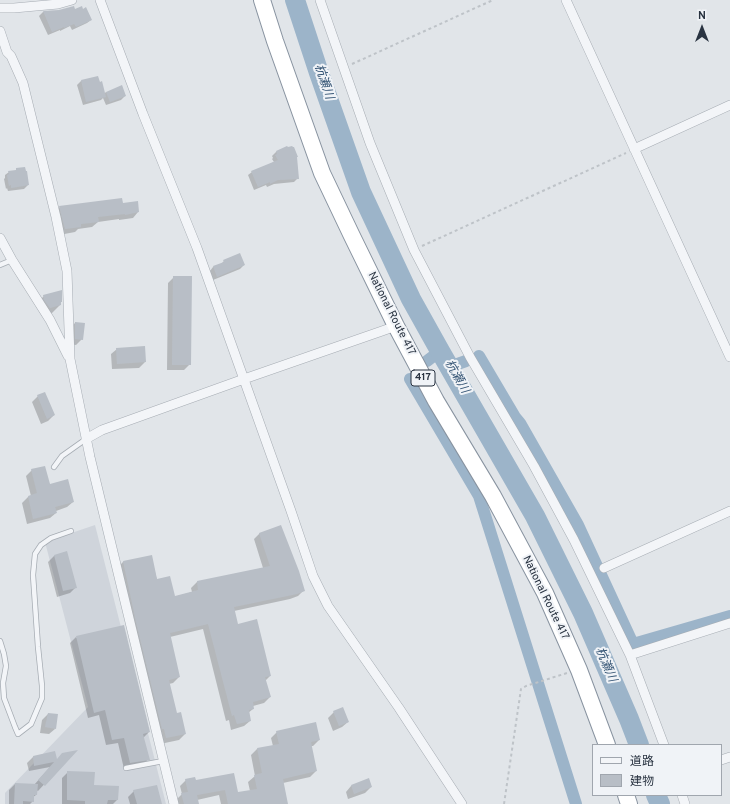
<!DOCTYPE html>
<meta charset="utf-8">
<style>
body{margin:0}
#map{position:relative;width:730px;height:804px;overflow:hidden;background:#e1e5e9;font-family:Overpass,"Noto Sans JP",sans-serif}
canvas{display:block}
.legend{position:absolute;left:592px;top:744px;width:130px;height:52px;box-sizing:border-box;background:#f0f3f7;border:1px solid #a0a6ae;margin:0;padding:5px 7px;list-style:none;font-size:12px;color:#293341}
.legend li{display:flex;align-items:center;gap:8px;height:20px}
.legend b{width:20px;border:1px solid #a0a6ae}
.north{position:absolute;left:682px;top:8px;width:40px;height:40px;-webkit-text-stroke:3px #f0f3f7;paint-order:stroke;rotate:0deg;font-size:11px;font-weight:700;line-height:16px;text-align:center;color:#293341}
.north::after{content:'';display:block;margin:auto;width:14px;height:18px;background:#293341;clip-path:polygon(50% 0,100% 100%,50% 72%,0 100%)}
</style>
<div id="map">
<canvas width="730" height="804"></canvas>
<ul class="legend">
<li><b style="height:5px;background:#f3f5f8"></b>道路</li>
<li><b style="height:11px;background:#b8bec6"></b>建物</li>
</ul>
<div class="north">N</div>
</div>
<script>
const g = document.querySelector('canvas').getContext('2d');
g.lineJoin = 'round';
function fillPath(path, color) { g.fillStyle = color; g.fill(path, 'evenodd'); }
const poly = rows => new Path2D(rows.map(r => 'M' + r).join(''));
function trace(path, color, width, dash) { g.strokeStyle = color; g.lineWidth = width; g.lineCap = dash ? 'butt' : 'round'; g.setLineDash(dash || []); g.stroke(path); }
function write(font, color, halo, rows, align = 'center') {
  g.font = font + ' Overpass,"Noto Sans JP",sans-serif'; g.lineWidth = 4; g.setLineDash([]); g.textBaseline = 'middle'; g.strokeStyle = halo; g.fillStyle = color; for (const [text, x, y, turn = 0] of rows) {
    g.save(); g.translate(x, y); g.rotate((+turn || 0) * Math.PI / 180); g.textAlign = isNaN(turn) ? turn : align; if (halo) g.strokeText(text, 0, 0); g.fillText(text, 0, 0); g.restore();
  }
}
const built = poly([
 [95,525,166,804,5,804,5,793,88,707,45,542]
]);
const shadow = poly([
 [75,10,91,20,87,23,72,30,70,26,60,31,60,30,48,35,39,16,43,12],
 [97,77,104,94,106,92,125,96,121,100,106,105,103,98,101,100,83,105,77,85,81,81],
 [287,148,298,178,294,182,274,184,267,187,266,185,254,190,248,175,252,172,274,162,272,159,273,158,272,156,276,152],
 [17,169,28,185,24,189,8,191,7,188,6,189,4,179,5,178,5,175,9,172,15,171],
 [60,207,138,212,133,218,119,220,119,219,98,222,92,227,78,229,75,232,59,235,54,212],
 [224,261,244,265,240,269,213,280,210,271,213,267,221,264],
 [174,277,190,364,184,370,167,370,168,283],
 [44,296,60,305,52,313,42,316,37,308,36,304],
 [75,323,82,339,76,345,70,344,69,329],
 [117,349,145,362,139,368,112,369,111,354],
 [38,396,54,415,48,421,41,424,32,402],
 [32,470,73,502,67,507,56,511,56,513,50,518,27,524,22,503,28,497,31,496,26,476],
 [260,533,304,590,298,596,290,599,234,611,237,625,270,676,265,681,270,697,264,703,253,706,253,709,248,713,250,721,244,726,231,730,229,720,226,721,203,629,170,637,179,677,173,683,169,684,176,715,185,734,179,740,160,744,117,568,123,562,151,556,157,580,174,597,192,592,191,588,197,582,263,568,254,539],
 [66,552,76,587,70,593,57,597,48,562,54,556],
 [76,637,149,732,143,738,148,759,143,765,124,769,118,743,106,745,99,715,88,718,70,643],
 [334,712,348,722,342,727,333,731,328,718],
 [48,714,55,729,49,734,40,733,42,720],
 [277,732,319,740,313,746,311,746,316,771,310,777,283,783,287,804,221,804,219,795,197,800,196,804,177,804,176,800,182,794,180,786,186,780,237,793,250,791,248,782,255,776,251,755,257,749,273,746,271,738],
 [75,751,38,791,36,790,36,795,33,797,33,801,30,804,9,804,9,790,15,784,34,785,50,767,29,771,27,763,33,757,56,761],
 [68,772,93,786,117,800,113,804,62,804,62,778],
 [351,786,371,787,365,793,348,799,346,792],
 [134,791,161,804,130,804,128,797]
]);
const canal = poly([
 [479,356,515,417,520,423,578,525,633,644,730,616],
 [427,361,440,351],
 [449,367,466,361],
 [410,379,479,496,576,804]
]);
const river = poly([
 [295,0,319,73,361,192,411,299,440,351,535,516,583,613,629,719,639,745],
 [656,795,660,804]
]);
const building = poly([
 [74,6,75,9,82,6,83,9,86,7,92,20,76,27,74,24,64,28,64,27,52,32,43,11,59,10],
 [98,76,100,82,102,81,106,97,86,102,81,80],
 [122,85,126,96,110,102,106,92],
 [287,146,288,147,292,146,293,147,294,147,298,157,297,157,299,179,278,180,270,184,270,182,258,187,251,171,278,160,275,155,277,154,276,151],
 [25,167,26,171,27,171,29,185,11,188,11,185,9,186,7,175,9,174,8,171,16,170,16,168],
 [122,198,123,203,138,201,139,212,125,215,125,214,98,217,99,222,81,224,81,227,65,229,59,206],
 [240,253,245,265,217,277,213,266,224,262,223,260],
 [173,276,192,276,191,365,172,365],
 [62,290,62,302,61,302,61,305,50,308,44,300,43,295],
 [75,322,85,323,83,340,75,339],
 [145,346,146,362,117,364,116,348],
 [45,392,55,415,47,419,37,395],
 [45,466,50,484,68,479,74,502,55,507,57,513,33,519,28,496,37,493,31,469],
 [281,525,299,571,305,591,297,594,234,607,238,624,257,619,271,676,265,677,271,697,253,702,254,709,249,710,251,721,237,724,234,715,232,716,208,624,170,633,180,677,169,680,177,713,181,712,186,734,166,738,164,729,162,729,136,622,123,561,152,555,157,579,170,576,175,596,198,590,197,581,270,566,259,533],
 [67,551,77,588,63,591,54,555],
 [124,625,150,732,143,734,150,760,130,763,124,738,112,740,105,710,94,713,76,636],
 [343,707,349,722,339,726,333,711],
 [48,713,58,714,56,729,45,727],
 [316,722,320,740,311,742,317,771,283,779,288,804,228,804,225,790,197,795,199,804,184,804,181,793,188,792,185,779,195,777,196,780,234,773,238,792,257,789,254,775,262,773,257,748,279,744,276,731],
 [78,750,45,786,38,780,54,762,34,766,33,756,55,751,57,759,62,753],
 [67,771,95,772,94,785,119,786,118,800,108,800,107,804,85,804,85,801,67,800],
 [369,778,372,787,354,794,351,785],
 [15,783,38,784,37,795,34,795,34,802,23,801,23,804,14,804],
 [157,785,162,804,137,804,133,790]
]);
const path = poly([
 [352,64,493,0],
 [422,246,626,153],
 [504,804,521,689,526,686,567,673]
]);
const lane = poly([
 [0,265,12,260],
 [54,467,62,456,86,439],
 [0,641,4,654,6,666,3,683,4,698,15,727,18,734,31,724,42,698,42,686,38,647,33,575,35,554,41,545,51,538,71,531],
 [126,768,163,761]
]);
const street = poly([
 [100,0,143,114,197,248,291,511,313,576,328,606,399,708,462,804],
 [320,0,370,143,414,250,470,357,534,466,574,540,630,655,664,745],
 [566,0,730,357],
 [0,8,14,8,58,4,72,0],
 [0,31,7,52,11,56,23,83,56,217,67,271,70,359,90,457,174,804],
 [634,149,730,105],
 [0,238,12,260,50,320,68,356],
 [86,439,102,430,244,379,382,331,396,326],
 [604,568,730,511],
 [630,655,730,623],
 [721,760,730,757],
 [682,795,685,804]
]);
const highway = poly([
 [262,0,275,41,322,173,351,234,396,326,436,401,493,496,545,593,579,670,607,745],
 [626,795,629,804]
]);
const shields = [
 [423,378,24]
];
const shieldNames = [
 ["417",423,378]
];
const streetNames = [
 ["National Route 417",391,314,63],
 ["National Route 417",545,598,64]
];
const waterNames = [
 ["杭瀬川",323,82,71],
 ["杭瀬川",456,377,60],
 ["杭瀬川",605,665,67]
];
fillPath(built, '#cfd4db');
fillPath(shadow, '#0003');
trace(canal, '#9cb4c9', 12);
trace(river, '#9cb4c9', 20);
fillPath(building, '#b8bec6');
trace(lane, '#a6acb3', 6);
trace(street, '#a6acb3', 10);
trace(highway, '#8893a0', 18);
trace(path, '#bec3c8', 2, [3, 3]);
trace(lane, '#f3f5f8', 4.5);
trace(street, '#f3f5f8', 9);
trace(highway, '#fff', 16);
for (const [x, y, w] of shields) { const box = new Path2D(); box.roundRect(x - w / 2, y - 8, w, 16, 3); g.fillStyle = '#f0f3f7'; g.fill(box); trace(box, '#293341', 1); }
write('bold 10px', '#293341', null, shieldNames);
write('11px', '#293341', '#f0f3f7', streetNames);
write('italic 12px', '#345474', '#f0f3f7', waterNames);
</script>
